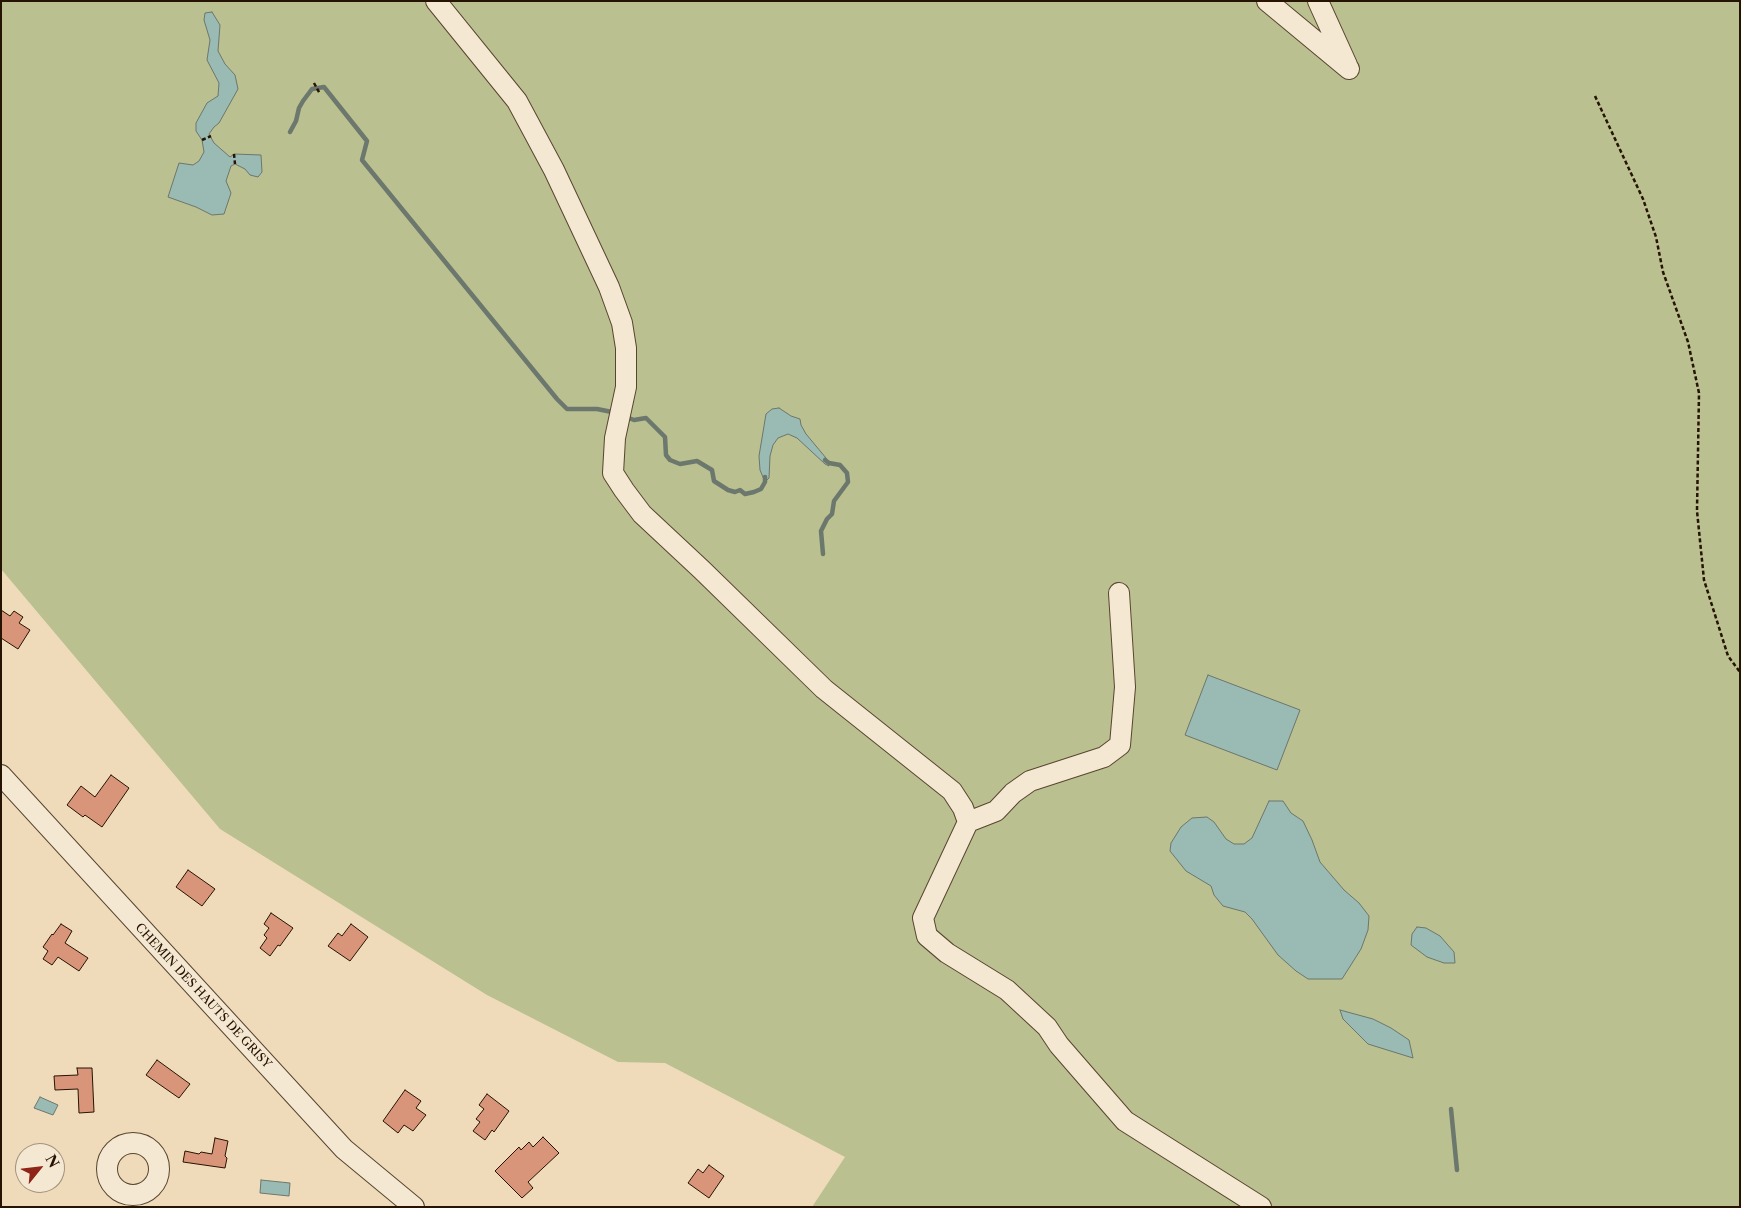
<!DOCTYPE html>
<style>
body{margin:0}
#map{position:relative;width:1741px;height:1208px;overflow:hidden;background:#efdbb9;font-family:"Libre Caslon Text",serif}
canvas{display:block}
.frame{position:absolute;inset:0;border:2px solid #261302;pointer-events:none}
.north{position:absolute;left:15px;top:1143px;width:50px;height:50px;box-sizing:border-box;background:#f5e8d2;border:1px solid #a2937f;border-radius:50%;rotate:61deg;font-size:14px;font-weight:700;line-height:20px;text-align:center;color:#261302}
.north::after{content:'';display:block;margin:auto;width:18px;height:22px;background:#8f2418;clip-path:polygon(50% 0,100% 100%,50% 72%,0 100%)}
</style>
<div id="map">
<canvas width="1741" height="1208"></canvas>
<div class="frame"></div>
<div class="north">N</div>
</div>
<script>
const g = document.querySelector('canvas').getContext('2d');
g.lineJoin = 'round';
function fillPath(path, color) { g.fillStyle = color; g.fill(path, 'evenodd'); }
const poly = rows => new Path2D(rows.map(r => 'M' + r).join(''));
function trace(path, color, width, dash) { g.strokeStyle = color; g.lineWidth = width; g.lineCap = dash ? 'butt' : 'round'; g.setLineDash(dash || []); g.stroke(path); }
function write(font, color, halo, rows, align = 'center') {
  g.font = font + ' "Libre Caslon Text",serif'; g.lineWidth = 4; g.setLineDash([]); g.textBaseline = 'middle'; g.strokeStyle = halo; g.fillStyle = color; for (const [text, x, y, turn = 0] of rows) {
    g.save(); g.translate(x, y); g.rotate((+turn || 0) * Math.PI / 180); g.textAlign = isNaN(turn) ? turn : align; if (halo) g.strokeText(text, 0, 0); g.fillText(text, 0, 0); g.restore();
  }
}
const green = poly([
 [1,1,1740,1,1740,1207,812,1207,845,1157,665,1063,618,1062,487,995,220,829,1,569]
]);
const water = poly([
 [212,12,220,25,218,51,225,64,235,75,238,89,219,123,214,127,209,134,214,143,230,157,234,154,261,155,262,172,258,177,250,175,245,169,235,164,231,166,226,181,231,193,224,214,212,215,196,207,168,197,179,163,193,165,199,161,204,152,202,140,196,131,196,123,207,103,218,96,219,83,207,60,210,40,204,20,205,13,212,12],
 [779,408,791,416,800,419,801,425,806,434,826,458,829,466,825,464,797,438,788,434,778,438,773,445,770,456,769,478,765,482,760,470,759,456,766,414,772,409,779,408],
 [1208,675,1300,710,1277,770,1185,735,1208,675],
 [1269,801,1283,801,1291,813,1303,821,1312,840,1320,862,1344,890,1359,903,1369,916,1368,930,1361,949,1342,979,1308,979,1296,971,1278,955,1252,919,1245,912,1223,906,1214,895,1211,886,1186,871,1170,851,1171,843,1181,827,1192,818,1207,817,1214,822,1226,839,1234,844,1244,844,1252,838,1269,801],
 [1417,927,1426,928,1440,936,1454,952,1455,963,1444,963,1427,957,1411,945,1412,934,1417,927],
 [1340,1010,1373,1019,1391,1028,1409,1040,1413,1058,1368,1044,1343,1019,1340,1010],
 [40,1097,58,1105,53,1115,34,1108,40,1097],
 [261,1180,290,1183,289,1196,260,1193,261,1180]
]);
const stream = poly([
 [290,132,296,121,299,108,303,101,312,89,324,87,367,141,362,160,557,399,567,409,597,409,612,412],
 [626,417,634,420,646,418,665,437,666,455,670,460,680,464,697,461,712,470,714,481,728,490,735,492,740,490,745,494,754,492,761,489,765,482,765,477],
 [823,554,821,531,827,519,832,514,834,501,848,482,847,473,840,465,829,463,825,460],
 [1451,1109,1457,1170]
]);
const building = poly([
 [1,610,10,616,14,611,23,617,19,623,30,630,18,649,1,638,1,610],
 [111,775,129,788,102,827,85,815,83,817,67,805,81,786,95,797,111,775],
 [188,870,215,889,202,906,176,887,188,870],
 [271,913,293,928,280,946,278,945,270,956,260,948,267,938,264,935,269,928,264,924,271,913],
 [61,924,72,931,65,943,88,958,79,971,58,957,52,965,43,959,48,951,43,947,52,934,53,935,61,924],
 [351,924,368,937,350,961,328,946,338,933,342,936,351,924],
 [157,1060,190,1084,179,1098,146,1075,157,1060],
 [77,1068,92,1068,94,1112,79,1113,78,1089,55,1090,54,1076,78,1075,77,1068],
 [405,1090,421,1101,416,1108,426,1115,413,1131,404,1125,398,1133,383,1121,405,1090],
 [487,1094,509,1111,494,1132,492,1130,485,1140,473,1131,480,1122,476,1119,484,1109,479,1105,487,1094],
 [543,1137,559,1153,528,1182,533,1188,522,1198,495,1171,519,1147,521,1150,529,1142,533,1147,543,1137],
 [215,1138,228,1141,225,1156,227,1158,225,1168,183,1162,185,1151,199,1154,201,1152,212,1154,215,1138],
 [709,1165,724,1176,709,1198,688,1183,698,1169,703,1173,709,1165]
]);
const path = poly([
 [314,83,320,94],
 [1595,96,1643,199,1656,237,1663,272,1688,342,1699,393,1697,511,1704,580,1728,656,1740,672],
 [202,140,211,136],
 [234,154,235,164]
]);
const minor = poly([
 [436,1,517,101,554,170,609,287,622,323,626,348,626,387,615,438,613,473,624,490,642,514,702,570,824,689,952,791,963,808,968,822,923,918,927,936,947,953,1007,990,1047,1027,1059,1045,1125,1121,1261,1207],
 [1267,1,1349,69],
 [1318,1,1347,65],
 [1,775,344,1149,414,1207],
 [968,822,996,811,1013,793,1030,781,1104,757,1120,745,1125,687,1119,593],
 '107 1169a26 26 0 1 1 52 0a26 26 0 1 1-52 0Z'
]);
const streetNames = [
 ["CHEMIN DES HAUTS DE GRISY",203,996,47]
];
fillPath(green, '#bac08f');
fillPath(water, '#9abab4');
trace(water, '#6c776d', 1);
trace(stream, '#6c776d', 4.5);
fillPath(building, '#d8957a');
trace(building, '#261302', 1);
trace(minor, '#584530', 22);
trace(path, '#261302', 2.5, [4, 2.5]);
trace(minor, '#f5e8d2', 20);
write('12px', '#261302', '#f5e8d2', streetNames);
</script>
